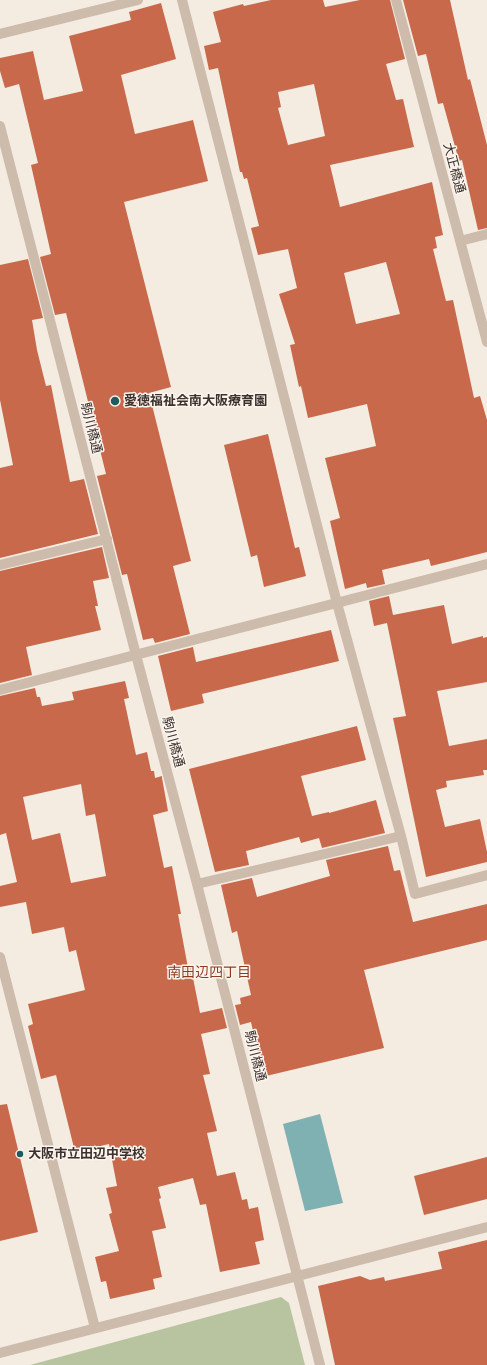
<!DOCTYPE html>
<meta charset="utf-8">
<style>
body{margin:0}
canvas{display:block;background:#f4ebe1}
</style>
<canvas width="487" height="1365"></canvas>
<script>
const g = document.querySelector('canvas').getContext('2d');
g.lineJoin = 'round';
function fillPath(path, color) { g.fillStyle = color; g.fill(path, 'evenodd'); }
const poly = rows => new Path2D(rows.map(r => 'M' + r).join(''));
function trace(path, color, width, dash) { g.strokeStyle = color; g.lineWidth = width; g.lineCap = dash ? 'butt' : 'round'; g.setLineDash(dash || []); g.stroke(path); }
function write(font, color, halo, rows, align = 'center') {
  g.font = font + ' Inter,"Noto Sans JP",sans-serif'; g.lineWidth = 3; g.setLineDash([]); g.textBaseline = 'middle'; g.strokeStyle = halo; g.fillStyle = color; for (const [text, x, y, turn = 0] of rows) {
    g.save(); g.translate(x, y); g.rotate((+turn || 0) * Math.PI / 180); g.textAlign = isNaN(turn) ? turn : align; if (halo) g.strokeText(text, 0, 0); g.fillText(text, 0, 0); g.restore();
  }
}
const green = poly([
 [281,1297,289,1303,305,1365,30,1365]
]);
const water = poly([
 [320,1114,343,1203,305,1211,283,1124]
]);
const building = poly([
 [271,0,323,0,325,7,360,0,390,0,405,59,386,64,396,100,403,99,414,147,330,165,340,207,432,182,443,235,435,237,437,248,433,249,446,301,453,300,474,398,480,396,487,420,487,552,431,566,429,559,382,570,385,584,367,588,366,583,345,589,330,521,340,518,325,458,376,446,367,404,308,418,301,386,299,387,290,345,295,344,279,294,297,288,288,249,258,255,251,228,259,226,247,178,244,179,242,172,240,172,218,68,209,70,204,46,221,42,213,12,243,4,244,6],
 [314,84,325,136,288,145,278,108,281,107,278,92],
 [386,262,400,314,356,324,344,273],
 [403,0,450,0,468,80,470,79,487,145,487,228,478,230,462,160,459,161,443,103,438,104,426,54,418,56],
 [161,3,176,59,121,75,135,134,193,120,208,181,124,202,171,387,149,393,191,561,173,566,190,634,155,643,153,638,143,640,127,574,122,575,97,476,106,474,66,313,55,315,40,257,51,254,31,165,38,163,19,84,5,88,0,71,0,58,33,51,44,100,83,91,69,36,131,20,129,12],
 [28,259,43,318,32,320,37,350,46,386,51,385,70,482,84,479,98,534,0,558,0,468,13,465,0,400,0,265],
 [268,434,295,548,299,547,306,576,264,587,257,555,251,557,224,445],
 [102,547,109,578,93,581,98,606,95,606,101,630,26,647,32,675,0,683,0,571],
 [389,596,393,615,444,605,452,644,483,636,483,638,487,637,487,682,437,691,449,746,487,739,487,770,483,770,484,775,446,781,447,787,436,790,445,827,480,819,487,852,487,862,426,877,393,718,406,716,387,623,374,626,369,601],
 [331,630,339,661,202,694,204,703,171,711,158,656,193,647,196,662],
 [125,681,129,698,124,699,136,755,147,752,151,771,154,771,155,778,162,776,162,778,168,811,153,815,164,868,172,866,181,914,178,914,188,968,191,968,200,1013,222,1008,227,1028,201,1034,210,1074,203,1075,217,1131,207,1133,217,1176,235,1172,242,1200,247,1199,249,1209,258,1207,264,1240,255,1242,260,1264,220,1272,206,1204,200,1205,193,1178,158,1187,161,1198,159,1199,166,1228,152,1231,162,1277,153,1279,155,1289,110,1299,106,1281,101,1282,95,1257,119,1251,109,1214,112,1213,106,1188,117,1186,109,1144,75,1152,56,1075,41,1079,28,1026,33,1024,28,1004,85,990,76,950,69,952,64,927,32,934,26,902,0,907,0,886,17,882,6,833,0,835,0,696,35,688,37,697,40,697,42,706,74,700,72,692],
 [81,784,86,816,95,814,106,876,71,883,60,833,32,840,23,797],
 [357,726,366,760,301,776,312,816,329,812,329,813,376,800,385,833,322,848,319,838,301,843,299,837,246,851,249,865,215,872,189,769],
 [388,846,394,871,400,870,413,922,487,904,487,940,364,970,384,1048,266,1076,263,1061,260,1062,251,1022,240,1025,235,1005,241,1004,240,998,251,995,237,931,232,933,221,885,252,878,257,897,330,876,326,860],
 [7,1104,38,1232,0,1241,0,1105],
 [487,1157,487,1199,424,1215,414,1176],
 [487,1240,487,1365,335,1365,318,1286,360,1276,370,1280,384,1277,385,1281,442,1269,438,1252]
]);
const minor = poly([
 [182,0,337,603,401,836,415,894,487,875],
 [396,0,487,342],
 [0,34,138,0],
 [0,126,136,655,197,884,320,1365],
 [460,241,487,234],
 [0,565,107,539],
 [0,690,487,564],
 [197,884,401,836],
 [0,957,95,1328],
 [0,1353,487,1227]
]);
const markers = [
 [115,401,5,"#1f5a5e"],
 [20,1154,4,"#1f5a5e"]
];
const streetNames = [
 ["大正橋通",454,168,75],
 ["駒川橋通",91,428,76],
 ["駒川橋通",173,742,75],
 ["駒川橋通",255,1056,76]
];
const poiNames = [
 ["愛徳福祉会南大阪療育園",124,401],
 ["大阪市立田辺中学校",28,1154]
];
const neighbourhoodNames = [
 ["南田辺四丁目",209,973]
];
fillPath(green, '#b8c4a0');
fillPath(water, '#7fb0b2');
fillPath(building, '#c8694b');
trace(minor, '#cdbbac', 10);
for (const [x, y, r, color] of markers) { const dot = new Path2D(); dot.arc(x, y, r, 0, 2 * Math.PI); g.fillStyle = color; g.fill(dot); trace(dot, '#fbf5ee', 1.5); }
write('13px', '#3b302b', '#fbf5ee', streetNames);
write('bold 13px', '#3b302b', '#fbf5ee', poiNames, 'left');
write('14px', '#8c3b22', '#fbf5ee', neighbourhoodNames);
</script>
